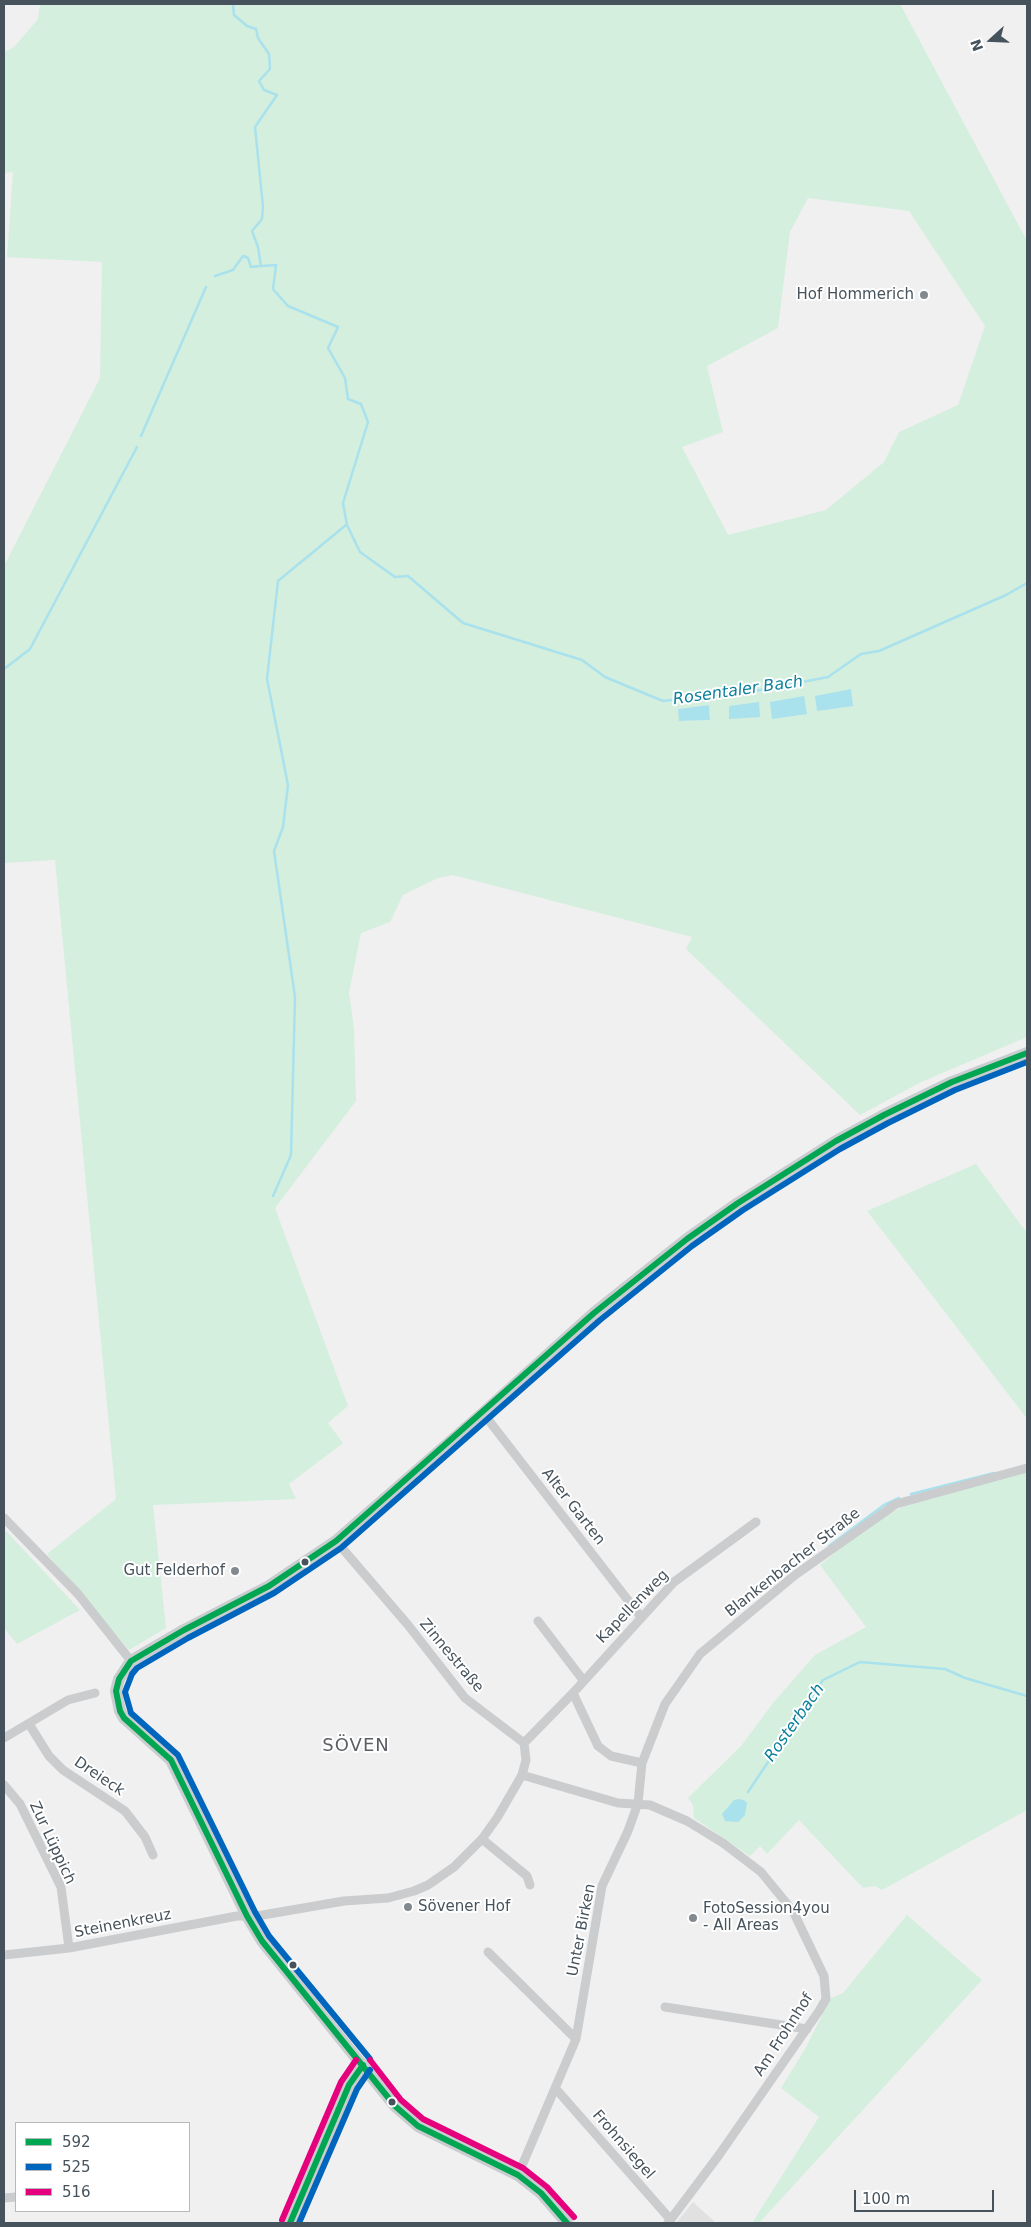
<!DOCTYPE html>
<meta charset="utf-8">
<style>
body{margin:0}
#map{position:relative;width:1031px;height:2227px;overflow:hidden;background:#f0f0f0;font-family:"DejaVu Sans",sans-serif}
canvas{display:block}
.frame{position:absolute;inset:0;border:5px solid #47535c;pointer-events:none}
.legend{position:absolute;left:15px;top:2122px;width:175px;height:90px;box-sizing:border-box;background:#fff;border:1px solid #b5babe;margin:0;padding:6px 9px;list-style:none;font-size:15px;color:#47535c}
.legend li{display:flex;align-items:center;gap:10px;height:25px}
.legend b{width:25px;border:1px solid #b5babe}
.north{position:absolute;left:966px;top:15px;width:50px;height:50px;-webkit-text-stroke:4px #fff;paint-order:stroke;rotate:250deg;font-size:14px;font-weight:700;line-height:20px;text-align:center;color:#47535c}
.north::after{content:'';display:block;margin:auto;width:18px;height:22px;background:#47535c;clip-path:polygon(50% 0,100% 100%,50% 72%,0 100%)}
.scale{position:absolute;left:854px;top:2190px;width:140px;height:22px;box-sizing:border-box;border:2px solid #47535c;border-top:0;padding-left:6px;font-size:15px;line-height:18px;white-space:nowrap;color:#47535c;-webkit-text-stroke:4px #fff;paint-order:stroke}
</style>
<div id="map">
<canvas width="1031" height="2227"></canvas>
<div class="frame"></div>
<ul class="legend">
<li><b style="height:6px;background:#00a651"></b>592</li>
<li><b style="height:6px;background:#0065bd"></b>525</li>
<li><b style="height:6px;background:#e5007d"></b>516</li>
</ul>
<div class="north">N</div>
<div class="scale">100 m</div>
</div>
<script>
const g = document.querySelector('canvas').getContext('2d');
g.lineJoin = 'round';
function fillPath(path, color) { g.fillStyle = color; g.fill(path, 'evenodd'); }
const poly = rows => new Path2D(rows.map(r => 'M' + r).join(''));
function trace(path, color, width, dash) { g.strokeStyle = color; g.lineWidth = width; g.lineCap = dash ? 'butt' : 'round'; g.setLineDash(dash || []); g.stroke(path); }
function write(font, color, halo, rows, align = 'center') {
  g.font = font + ' "DejaVu Sans",sans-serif'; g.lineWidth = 4; g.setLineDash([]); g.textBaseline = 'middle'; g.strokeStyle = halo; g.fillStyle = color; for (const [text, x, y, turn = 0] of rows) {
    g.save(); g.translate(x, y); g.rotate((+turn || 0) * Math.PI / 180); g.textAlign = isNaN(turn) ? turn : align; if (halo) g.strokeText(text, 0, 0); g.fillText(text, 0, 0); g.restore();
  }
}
const education = poly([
 [693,2202,716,2223,676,2223]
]);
const green = poly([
 [40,4,900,4,1027,241,1027,1037,919,1083,860,1115,686,949,692,937,453,875,438,878,403,895,390,922,361,933,349,993,354,1029,356,1101,275,1208,348,1406,328,1423,343,1443,289,1484,296,1499,153,1505,166,1628,129,1650,47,1554,116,1499,55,860,4,863,4,566,100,378,102,262,7,257,13,172,4,173,4,52,14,47,38,19],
 [808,198,909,211,985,326,958,405,899,432,884,462,826,510,728,535,682,447,723,432,707,366,778,328,790,232],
 [709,705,710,720,679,721,679,709],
 [976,1164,1027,1233,1027,1415,1025,1416,867,1211],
 [1027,1471,1027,1810,882,1890,875,1886,863,1888,799,1820,767,1854,760,1846,750,1856,694,1818,693,1805,688,1798,741,1746,773,1703,815,1655,866,1627,820,1565,869,1525,902,1507],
 [6,1531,80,1610,17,1644,4,1628,4,1533],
 [907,1915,982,1980,759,2223,752,2223,819,2117,781,2088,805,2049,831,1998,843,1993]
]);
const water = poly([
 [851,689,853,706,817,711,815,696],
 [804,696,807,714,772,719,770,702],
 [759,702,760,717,729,719,729,706],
 [709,705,710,720,679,721,678,709],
 [738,1799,744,1800,747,1803,745,1815,738,1822,725,1821,722,1814,734,1800]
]);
const stream = poly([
 [233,4,234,15,247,26,256,29,258,38,269,54,270,69,259,81,264,90,277,95,255,127,263,207,262,219,252,231,258,247,261,266,276,265,273,289,288,306,338,327,328,348,345,378,348,399,361,404,368,422,343,503,347,525,360,552,395,577,408,576,463,623,582,660,605,677,663,701,760,690,828,677,861,654,879,651,1006,595,1027,583],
 [215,276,233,270,243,256,248,258,251,267,260,266],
 [141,436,206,287],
 [4,669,30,649,137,447],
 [273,1196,291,1155,295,997,274,851,283,827,288,785,267,679,278,581,346,525],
 [911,1494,994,1473],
 [829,1546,884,1505,899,1498],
 [748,1792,823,1680,860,1662,945,1669,965,1678,1027,1696]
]);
const street = poly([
 [483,1413,641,1617],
 [4,1518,78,1594,131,1661],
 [538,1621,583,1680],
 [573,1693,598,1746,611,1756,642,1763],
 [29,1724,49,1756,63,1770,125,1811,145,1837,153,1855],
 [4,1738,68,1700,95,1693],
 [524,1743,573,1693,674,1582,756,1522],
 [522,1775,618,1803,650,1805,687,1821,723,1843,761,1872,793,1911,824,1976,826,1999,819,2011,719,2155,668,2223],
 [4,1785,20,1804,61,1887,69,1948],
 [482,1839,527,1876,530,1885],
 [488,1952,576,2039],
 [4,1955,69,1948,237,1916,257,1916,344,1901,388,1898,414,1891,428,1885,454,1867,482,1839,497,1818,522,1775,526,1760,524,1743,465,1698,408,1625,336,1541],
 [665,2007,807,2029],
 [556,2089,670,2219],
 [518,2175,576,2039,602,1886,628,1831,638,1803,642,1763,665,1704,700,1654,795,1575,896,1504,1027,1468],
 [4,2198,16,2197]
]);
const secondary = poly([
 [290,2223,349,2085,363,2065],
 [567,2223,541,2193,518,2175,418,2126,395,2106,262,1941,247,1916,171,1760,124,1718,120,1711,116,1691,119,1679,131,1661,184,1630,269,1586,336,1541,483,1413,594,1313,687,1239,738,1203,836,1141,884,1115,952,1082,1027,1053]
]);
const bus1 = poly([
 [290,2223,349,2085,363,2065],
 [567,2223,541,2193,518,2175,418,2126,395,2106,262,1941,247,1916,171,1760,124,1718,120,1711,116,1691,119,1679,131,1661,184,1630,269,1586,336,1541,594,1313,687,1239,738,1203,836,1141,884,1115,952,1082,1027,1053]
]);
const bus2 = poly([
 [370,2059,269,1936,255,1912,178,1755,131,1713,125,1692,132,1674,137,1668,188,1638,274,1593,341,1548,600,1320,692,1246,743,1210,840,1149,888,1123,955,1090,1027,1062],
 [299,2223,357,2089,370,2070]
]);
const bus3 = poly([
 [370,2060,401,2100,423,2119,523,2168,547,2187,574,2217],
 [282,2220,341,2082,356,2060]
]);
const markers = [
 [924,295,5,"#828a90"],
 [305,1562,4.5,"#47535c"],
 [235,1571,5,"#828a90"],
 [408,1907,5,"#828a90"],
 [693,1918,5,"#828a90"],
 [293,1965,4.5,"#47535c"],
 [392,2102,4.5,"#47535c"]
];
const poiNames = [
 ["Hof Hommerich",914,295],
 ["Gut Felderhof",225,1571],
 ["Sövener Hof",418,1907,"left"],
 ["FotoSession4you",703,1909,"left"],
 ["- All Areas",703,1926,"left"]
];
const streetNames = [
 ["Alter Garten",573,1507,52],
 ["Blankenbacher Straße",793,1563,-38],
 ["Kapellenweg",633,1607,-46],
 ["Zinnestraße",451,1656,50],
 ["Dreieck",99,1777,34],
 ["Zur Lüppich",52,1843,65],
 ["Steinenkreuz",123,1924,-11],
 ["Unter Birken",582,1930,-79],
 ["Am Frohnhof",784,2035,-57],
 ["Frohnsiegel",623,2145,49]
];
const waterNames = [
 ["Rosentaler Bach",738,691,-8],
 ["Rosterbach",795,1723,-55]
];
const quarterNames = [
 ["SÖVEN",356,1746]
];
fillPath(education, '#e2e1e2');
fillPath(green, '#d4efde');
fillPath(water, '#a9e1ed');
trace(stream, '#a9e1ed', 2.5);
trace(street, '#caccce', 9);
trace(secondary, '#cacdd0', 12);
trace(bus1, '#00a651', 6);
trace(bus2, '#0065bd', 6);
trace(bus3, '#e5007d', 6);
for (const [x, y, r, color] of markers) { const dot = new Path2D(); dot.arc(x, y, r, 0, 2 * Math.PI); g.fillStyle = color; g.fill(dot); trace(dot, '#fff', 2); }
write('15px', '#47535c', '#fff', poiNames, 'right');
write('15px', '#47535c', '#fff', streetNames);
write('italic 16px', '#0c819b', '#fff', waterNames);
g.letterSpacing = '1px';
write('18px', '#5b5f64', '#fff', quarterNames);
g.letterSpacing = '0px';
</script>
